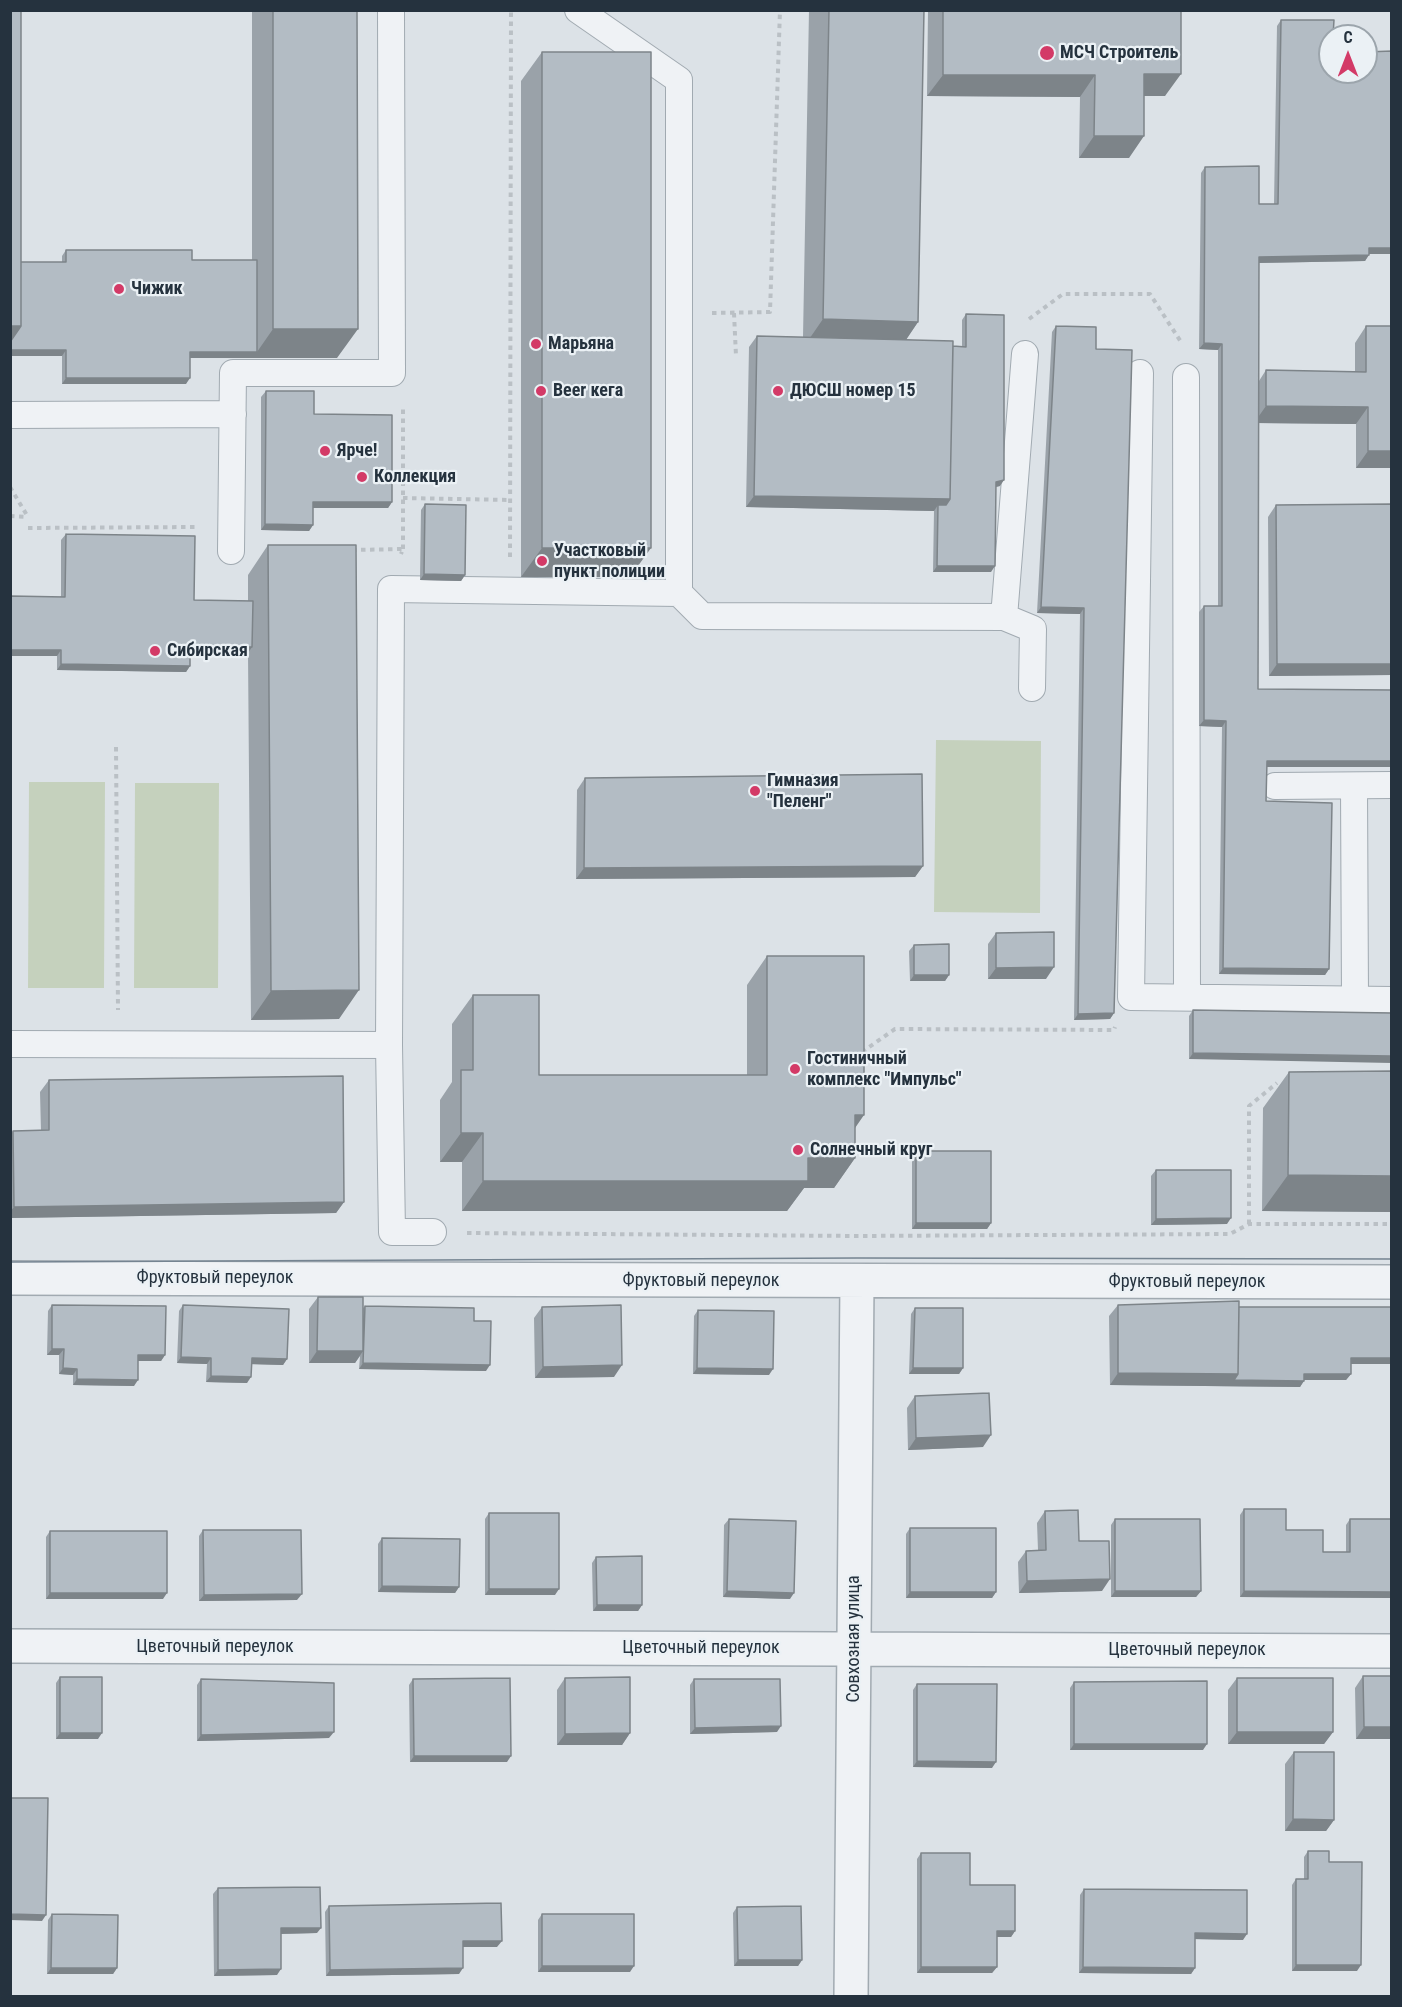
<!DOCTYPE html>
<meta charset="utf-8">
<style>
body{margin:0}
#map{position:relative;width:1402px;height:2007px;overflow:hidden;background:#dce2e7;font-family:"Roboto Condensed",sans-serif}
canvas{display:block}
.frame{position:absolute;inset:0;border:12px solid #25323e;pointer-events:none}
.north{position:absolute;left:1318px;top:24px;width:60px;height:60px;box-sizing:border-box;background:#ebf1f5;border:2px solid #9ca5ac;border-radius:50%;rotate:0deg;font-size:16px;font-weight:700;line-height:24px;text-align:center;color:#25323e}
.north::after{content:'';display:block;margin:auto;width:21px;height:27px;background:#d33a67;clip-path:polygon(50% 0,100% 100%,50% 72%,0 100%)}
</style>
<div id="map">
<canvas width="1402" height="2007"></canvas>
<div class="frame"></div>
<div class="north">С</div>
</div>
<script>
const g = document.querySelector('canvas').getContext('2d');
g.lineJoin = 'round';
function fillPath(path, color) { g.fillStyle = color; g.fill(path, 'evenodd'); }
const poly = rows => new Path2D(rows.map(r => 'M' + r).join(''));
function trace(path, color, width, dash) { g.strokeStyle = color; g.lineWidth = width; g.lineCap = dash ? 'butt' : 'round'; g.setLineDash(dash || []); g.stroke(path); }
function write(font, color, halo, rows, align = 'center') {
  g.font = font + ' "Roboto Condensed",sans-serif'; g.lineWidth = 4.5; g.setLineDash([]); g.textBaseline = 'middle'; g.strokeStyle = halo; g.fillStyle = color; for (const [text, x, y, turn = 0] of rows) {
    g.save(); g.translate(x, y); g.rotate((+turn || 0) * Math.PI / 180); g.textAlign = isNaN(turn) ? turn : align; if (halo) g.strokeText(text, 0, 0); g.fillText(text, 0, 0); g.restore();
  }
}
const green = poly([
 [936,740,1041,741,1040,913,934,912],
 [29,782,105,782,104,988,28,988],
 [135,783,219,783,218,988,134,988]
]);
const path = poly([
 [712,313,770,312,780,10],
 [734,313,736,356],
 [1029,319,1063,294,1150,294,1181,342],
 [10,487,28,517],
 [403,498,510,500],
 [10,516,28,517],
 [28,528,197,527],
 [403,549,403,406],
 [352,550,403,549,401,554],
 [510,557,511,10],
 [116,747,118,1010],
 [862,1052,895,1029,1114,1030,1115,1027],
 [1249,1224,1249,1106,1277,1083],
 [467,1233,857,1236,1230,1234,1249,1224,1392,1224]
]);
const lane = poly([
 [578,10,679,80,679,593],
 [1140,373,1131,997,1392,1000],
 [1186,377,1187,996],
 [10,415,233,414],
 [231,551,233,373,392,373,391,10],
 [1004,617,1033,629,1032,688],
 [1275,786,1392,785],
 [1354,786,1355,999],
 [10,1044,389,1045],
 [433,1232,392,1232,389,1045,391,589,679,593,702,616,1004,617,1025,354]
]);
const street = poly([
 [10,1278,1392,1282],
 [10,1646,1392,1651],
 [851,1996,857,1281]
]);
const tram = poly([
 [10,1262,857,1258,1392,1259]
]);
const wall = poly([
 [252,10,357,10,337,358,190,358,186,384,62,384,62,356,10,356,21,262,62,262,62,256,66,250,192,260,252,260],
 [809,10,924,10,918,322,906,339,953,346,962,347,962,320,966,314,1000,486,995,487,991,572,933,572,934,511,746,507,749,347,757,336,803,337],
 [928,10,1181,10,1165,96,1144,96,1129,158,1079,158,1080,97,927,96],
 [1392,10,1392,254,1369,254,1365,261,1259,263,1259,381,1266,370,1355,372,1355,343,1366,326,1392,468,1356,468,1356,424,1258,423,1258,689,1392,767,1267,767,1266,801,1329,969,1325,975,1219,974,1222,727,1199,726,1199,612,1204,606,1218,606,1218,350,1199,349,1201,173,1205,167,1259,204,1274,204,1277,26,1281,20,1330,72,1390,51],
 [542,52,630,577,521,577,521,81],
 [1056,326,1096,349,1114,1013,1110,1019,1074,1020,1080,614,1037,613,1052,332],
 [266,391,314,414,392,502,388,508,313,508,313,525,309,531,261,530,261,397],
 [425,504,465,575,461,581,420,580,421,510],
 [1392,504,1392,675,1269,676,1268,517,1276,505],
 [66,534,194,600,248,601,248,575,268,545,339,1019,251,1020,248,653,190,652,190,666,186,672,57,670,57,656,10,656,61,596,61,540],
 [585,778,923,866,915,877,576,879,577,790],
 [996,933,1046,979,988,979,988,944],
 [914,945,949,975,945,981,910,981,909,951],
 [767,956,855,1128,855,1158,834,1188,804,1188,787,1211,462,1211,462,1162,440,1162,440,1100,452,1082,452,1024,473,995,539,1075,747,1075,747,985],
 [1193,1010,1392,1013,1189,1059,1189,1016],
 [1392,1071,1392,1212,1262,1211,1263,1108,1289,1072],
 [49,1080,344,1202,336,1213,10,1218,10,1135,13,1131,41,1131,40,1092],
 [916,1151,991,1223,987,1229,912,1229,912,1157],
 [1156,1170,1227,1224,1151,1225,1151,1176],
 [318,1297,363,1308,365,1306,474,1321,486,1371,359,1369,360,1356,355,1363,309,1363,309,1309],
 [52,1305,165,1355,161,1361,138,1361,134,1386,73,1385,73,1375,59,1374,59,1355,47,1355,48,1311],
 [183,1305,287,1359,283,1365,251,1364,247,1383,206,1382,207,1364,177,1363,179,1311],
 [1118,1305,1239,1307,1392,1364,1351,1364,1351,1374,1346,1380,1304,1380,1300,1387,1110,1385,1109,1316],
 [542,1307,614,1377,535,1378,534,1318],
 [915,1308,963,1368,959,1374,909,1374,911,1314],
 [698,1310,769,1375,693,1374,694,1316],
 [915,1396,983,1447,908,1450,907,1408],
 [1244,1509,1286,1530,1323,1552,1346,1552,1346,1525,1350,1519,1392,1519,1392,1598,1240,1597,1240,1515],
 [1045,1511,1079,1541,1102,1591,1019,1593,1018,1562,1026,1551,1038,1550,1037,1523],
 [489,1513,555,1595,485,1595,485,1519],
 [729,1519,790,1599,723,1597,724,1525],
 [1115,1519,1201,1591,1196,1597,1111,1597,1111,1525],
 [910,1528,996,1592,992,1598,906,1598,906,1534],
 [203,1530,297,1600,199,1601,199,1536],
 [50,1531,163,1599,46,1599,46,1537],
 [382,1538,459,1587,455,1593,378,1592,378,1544],
 [596,1557,642,1605,638,1611,593,1611,592,1563],
 [1363,1676,1392,1676,1392,1739,1356,1739,1355,1688],
 [60,1677,98,1739,56,1739,56,1683],
 [565,1678,630,1733,622,1745,557,1745,557,1690],
 [1237,1678,1333,1732,1324,1744,1228,1744,1228,1690],
 [201,1679,329,1738,197,1741,197,1685],
 [413,1679,507,1762,410,1762,409,1685],
 [694,1679,777,1732,690,1734,690,1685],
 [1074,1682,1203,1750,1070,1750,1070,1688],
 [917,1684,992,1768,913,1767,913,1690],
 [1294,1752,1334,1820,1326,1831,1285,1831,1285,1764],
 [1308,1851,1357,1971,1292,1971,1292,1885,1296,1879,1304,1879,1304,1857],
 [921,1853,970,1885,1015,1931,1011,1937,997,1937,997,1967,992,1973,917,1973,917,1859],
 [218,1888,317,1933,281,1934,277,1975,214,1976,213,1894],
 [1084,1889,1243,1940,1195,1939,1195,1968,1191,1974,1079,1973,1080,1895],
 [329,1906,497,1947,463,1947,459,1974,326,1976,325,1912],
 [737,1907,802,1960,798,1966,734,1966,733,1913],
 [52,1914,117,1968,113,1974,47,1974,48,1920],
 [542,1914,630,1972,538,1972,538,1920]
]);
const shadedWall = poly([
 [1144,74,1181,74,1165,96,1129,96],
 [943,75,1095,75,1080,97,927,96],
 [1094,136,1144,136,1129,158,1079,158],
 [1369,248,1392,248,1392,254,1365,254],
 [1369,255,1365,261,1255,263,1259,257],
 [823,319,918,322,898,352,803,348],
 [10,326,21,326,10,342],
 [273,329,358,329,337,358,186,358,190,352,257,352],
 [1204,343,1222,344,1218,350,1199,349],
 [10,350,66,350,62,356,10,356],
 [66,378,190,378,186,384,62,384],
 [1266,406,1368,407,1356,424,1254,423],
 [1368,451,1392,451,1392,468,1356,468],
 [1004,480,1000,486,991,488,996,482],
 [754,496,950,499,942,511,938,505,934,511,746,507],
 [313,502,392,502,388,508,309,508],
 [265,524,313,525,309,531,261,530],
 [542,548,651,548,630,577,521,577],
 [937,566,995,566,991,572,933,572],
 [424,574,465,575,461,581,420,580],
 [1041,607,1084,608,1080,614,1037,613],
 [190,646,252,647,248,653,186,652],
 [10,650,61,650,57,656,10,656],
 [61,664,190,666,186,672,57,670],
 [1277,664,1392,664,1392,675,1269,676],
 [1204,720,1226,721,1222,727,1199,726],
 [1267,761,1392,761,1392,767,1262,767],
 [923,866,915,877,576,879,584,868],
 [1054,967,1046,979,988,979,996,968],
 [1223,968,1329,969,1325,975,1219,974],
 [914,975,949,975,945,981,910,981],
 [359,990,339,1019,251,1020,271,991],
 [1114,1013,1110,1019,1074,1020,1078,1014],
 [1193,1053,1392,1056,1392,1063,1189,1059],
 [855,1115,864,1115,844,1144],
 [461,1133,483,1133,462,1162,440,1162],
 [808,1158,855,1158,834,1188,804,1188,787,1211,462,1211,483,1181],
 [1288,1175,1392,1176,1392,1212,1262,1211],
 [344,1202,336,1213,10,1218,10,1212,14,1207],
 [1231,1218,1227,1224,1151,1225,1156,1219],
 [916,1223,991,1223,987,1229,912,1229],
 [52,1349,64,1349,59,1355,47,1355],
 [317,1351,363,1351,355,1363,309,1363],
 [138,1355,165,1355,161,1361,134,1361],
 [181,1357,211,1358,207,1364,177,1363],
 [252,1358,287,1359,283,1365,247,1364],
 [1351,1358,1392,1358,1392,1364,1346,1364],
 [363,1363,490,1365,486,1371,359,1369],
 [622,1365,614,1377,535,1378,543,1367],
 [63,1368,77,1369,73,1375,59,1374],
 [697,1368,773,1369,769,1375,693,1374],
 [913,1368,963,1368,959,1374,909,1374],
 [1118,1373,1238,1374,1304,1381,1300,1387,1110,1385],
 [1304,1374,1351,1374,1346,1380,1300,1380],
 [211,1376,251,1377,247,1383,206,1382],
 [77,1379,138,1380,134,1386,73,1385],
 [991,1435,983,1447,908,1450,916,1438],
 [1110,1579,1102,1591,1019,1593,1027,1581],
 [382,1586,459,1587,455,1593,378,1592],
 [489,1589,559,1589,555,1595,485,1595],
 [727,1591,794,1593,790,1599,723,1597],
 [1115,1591,1201,1591,1196,1597,1111,1597],
 [1244,1591,1392,1592,1392,1598,1240,1597],
 [910,1592,996,1592,992,1598,906,1598],
 [50,1593,167,1593,163,1599,46,1599],
 [302,1594,297,1600,199,1601,204,1595],
 [597,1605,642,1605,638,1611,593,1611],
 [781,1726,777,1732,690,1734,695,1728],
 [1364,1727,1392,1727,1392,1739,1356,1739],
 [334,1732,329,1738,197,1741,201,1735],
 [1237,1732,1333,1732,1324,1744,1228,1744],
 [60,1733,102,1733,98,1739,56,1739],
 [630,1733,622,1745,557,1745,565,1734],
 [1074,1744,1207,1744,1203,1750,1070,1750],
 [414,1756,511,1756,507,1762,410,1762],
 [917,1761,996,1762,992,1768,913,1767],
 [1293,1819,1334,1820,1326,1831,1285,1831],
 [10,1914,46,1915,42,1921,10,1920],
 [281,1928,321,1928,317,1933,277,1934],
 [997,1931,1015,1931,1011,1937,992,1937],
 [1195,1933,1247,1934,1243,1940,1191,1939],
 [463,1941,502,1941,497,1947,459,1947],
 [738,1960,802,1960,798,1966,734,1966],
 [1296,1965,1361,1965,1357,1971,1292,1971],
 [542,1966,634,1966,630,1972,538,1972],
 [921,1967,997,1967,992,1973,917,1973],
 [1083,1967,1195,1968,1191,1974,1079,1973],
 [51,1968,117,1968,113,1974,47,1974],
 [463,1968,459,1974,326,1976,330,1970],
 [281,1969,277,1975,214,1976,218,1970]
]);
const building = poly([
 [10,10,21,10,21,326,10,326,10,10],
 [273,10,357,10,358,329,273,329,273,10],
 [829,10,924,10,918,322,823,319,829,10],
 [943,10,1181,10,1181,74,1144,74,1144,136,1094,136,1095,75,943,75,943,10],
 [1281,20,1334,20,1333,36,1330,36,1330,72,1366,72,1366,52,1392,51,1392,248,1369,248,1369,255,1259,257,1258,689,1392,690,1392,761,1267,761,1266,801,1332,803,1329,969,1223,968,1226,721,1204,720,1204,606,1222,606,1222,344,1204,343,1205,167,1259,166,1259,204,1278,204,1281,20],
 [542,52,651,52,651,548,542,548,542,52],
 [66,250,192,250,192,260,257,260,257,352,190,352,190,378,66,378,66,350,10,350,10,342,21,326,21,262,66,262,66,250],
 [966,314,1004,315,1004,480,996,482,995,566,937,566,938,505,946,505,950,499,953,346,966,347,966,314],
 [1056,326,1096,327,1096,349,1132,350,1114,1013,1078,1014,1084,608,1041,607,1056,326],
 [1366,326,1392,326,1392,451,1368,451,1368,407,1266,406,1266,370,1366,372,1366,326],
 [757,336,953,341,950,499,754,496,757,336],
 [266,391,314,391,314,414,392,415,392,502,313,502,313,525,265,524,266,391],
 [425,504,466,505,465,575,424,574,425,504],
 [1392,504,1392,664,1277,664,1276,505,1392,504],
 [66,534,195,536,194,600,253,601,252,647,190,646,190,666,61,664,61,650,10,650,10,596,65,597,66,534],
 [268,545,356,545,359,990,271,991,268,545],
 [922,774,923,866,584,868,585,778,922,774],
 [1054,932,1054,967,996,968,996,933,1054,932],
 [949,944,949,975,914,975,914,945,949,944],
 [767,956,864,956,864,1115,855,1115,855,1158,808,1158,808,1181,483,1181,483,1133,461,1133,461,1070,473,1070,473,995,539,995,539,1075,767,1075,767,956],
 [1193,1010,1392,1013,1392,1056,1193,1053,1193,1010],
 [1392,1071,1392,1176,1288,1175,1289,1072,1392,1071],
 [343,1076,344,1202,14,1207,13,1131,49,1130,49,1080,343,1076],
 [916,1151,991,1151,991,1223,916,1223,916,1151],
 [1156,1170,1231,1170,1231,1218,1156,1219,1156,1170],
 [318,1297,363,1297,363,1351,317,1351,318,1297],
 [1239,1301,1238,1374,1118,1373,1118,1305,1239,1301],
 [52,1305,166,1306,165,1355,138,1355,138,1380,77,1379,77,1369,63,1368,64,1349,52,1349,52,1305],
 [183,1305,289,1309,287,1359,252,1358,251,1377,211,1376,211,1358,181,1357,183,1305],
 [621,1305,622,1365,543,1367,542,1307,621,1305],
 [365,1306,474,1308,474,1321,491,1321,490,1365,363,1363,365,1306],
 [1239,1307,1392,1307,1392,1358,1351,1358,1351,1374,1304,1374,1304,1381,1234,1380,1238,1374,1239,1307],
 [915,1308,963,1308,963,1368,913,1368,915,1308],
 [698,1310,774,1311,773,1369,697,1368,698,1310],
 [989,1393,991,1435,916,1438,915,1396,989,1393],
 [1244,1509,1286,1509,1286,1530,1323,1530,1323,1552,1350,1552,1350,1519,1392,1519,1392,1592,1244,1591,1244,1509],
 [1078,1510,1079,1541,1109,1541,1110,1579,1027,1581,1026,1551,1046,1550,1045,1511,1078,1510],
 [489,1513,559,1513,559,1589,489,1589,489,1513],
 [729,1519,796,1521,794,1593,727,1591,729,1519],
 [1115,1519,1200,1519,1201,1591,1115,1591,1115,1519],
 [910,1528,996,1528,996,1592,910,1592,910,1528],
 [203,1530,301,1530,302,1594,204,1595,203,1530],
 [50,1531,167,1531,167,1593,50,1593,50,1531],
 [382,1538,460,1539,459,1587,382,1586,382,1538],
 [642,1556,642,1605,597,1605,596,1557,642,1556],
 [1363,1676,1392,1676,1392,1727,1364,1727,1363,1676],
 [60,1677,102,1677,102,1733,60,1733,60,1677],
 [630,1677,630,1733,565,1734,565,1678,630,1677],
 [510,1678,511,1756,414,1756,413,1679,510,1678],
 [1237,1678,1333,1678,1333,1732,1237,1732,1237,1678],
 [201,1679,334,1683,334,1732,201,1735,201,1679],
 [694,1679,780,1679,781,1726,695,1728,694,1679],
 [1207,1681,1207,1744,1074,1744,1074,1682,1207,1681],
 [917,1684,997,1684,996,1762,917,1761,917,1684],
 [1294,1752,1334,1752,1334,1820,1293,1819,1294,1752],
 [10,1798,48,1798,46,1915,10,1914,10,1798],
 [1308,1851,1329,1851,1329,1862,1362,1862,1361,1965,1296,1965,1296,1879,1308,1879,1308,1851],
 [921,1853,970,1853,970,1885,1015,1885,1015,1931,997,1931,997,1967,921,1967,921,1853],
 [320,1887,321,1928,281,1928,281,1969,218,1970,218,1888,320,1887],
 [1084,1889,1247,1890,1247,1934,1195,1933,1195,1968,1083,1967,1084,1889],
 [501,1903,502,1941,463,1941,463,1968,330,1970,329,1906,501,1903],
 [801,1906,802,1960,738,1960,737,1907,801,1906],
 [52,1914,118,1915,117,1968,51,1968,52,1914],
 [542,1914,634,1914,634,1966,542,1966,542,1914],
 [10,1921,11,1921,11,1969,10,1969,10,1921]
]);
const markers = [
 [1047,53,8,"#d33a67"],
 [119,289,6,"#d33a67"],
 [536,344,6,"#d33a67"],
 [541,391,6,"#d33a67"],
 [778,391,6,"#d33a67"],
 [325,451,6,"#d33a67"],
 [362,477,6,"#d33a67"],
 [542,561,6,"#d33a67"],
 [155,651,6,"#d33a67"],
 [755,791,6,"#d33a67"],
 [795,1069,6,"#d33a67"],
 [798,1150,6,"#d33a67"]
];
const poiNames = [
 ["МСЧ Строитель",1060,53],
 ["Чижик",131,289],
 ["Марьяна",548,344],
 ["Beer кега",553,391],
 ["ДЮСШ номер 15",790,391],
 ["Ярче!",337,451],
 ["Коллекция",374,477],
 ["Участковый",554,551],
 ["пункт полиции",554,572],
 ["Сибирская",167,651],
 ["Гимназия",767,781],
 ["\"Пеленг\"",767,802],
 ["Гостиничный",807,1059],
 ["комплекс \"Импульс\"",807,1080],
 ["Солнечный круг",810,1150]
];
const streetNames = [
 ["Фруктовый переулок",215,1278],
 ["Фруктовый переулок",701,1281],
 ["Фруктовый переулок",1187,1282],
 ["Совхозная улица",854,1639,-90],
 ["Цветочный переулок",215,1647],
 ["Цветочный переулок",701,1648],
 ["Цветочный переулок",1187,1650]
];
fillPath(green, '#c5d1bd');
trace(lane, '#a1aab1', 28);
trace(street, '#a1aab1', 36);
trace(path, '#bac0c5', 4, [4.5, 4.5]);
trace(lane, '#eff2f5', 26);
trace(street, '#eff2f5', 33);
trace(tram, '#758491', 1.5);
fillPath(wall, '#9aa2a9');
fillPath(shadedWall, '#7d8489');
fillPath(building, '#b3bcc4');
trace(building, '#7d8489', 1.5);
for (const [x, y, r, color] of markers) { const dot = new Path2D(); dot.arc(x, y, r, 0, 2 * Math.PI); g.fillStyle = color; g.fill(dot); trace(dot, '#ebf1f5', 2); }
write('bold 18px', '#25323e', '#ebf1f5', poiNames, 'left');
write('18px', '#25323e', '#ebf1f5', streetNames);
</script>
